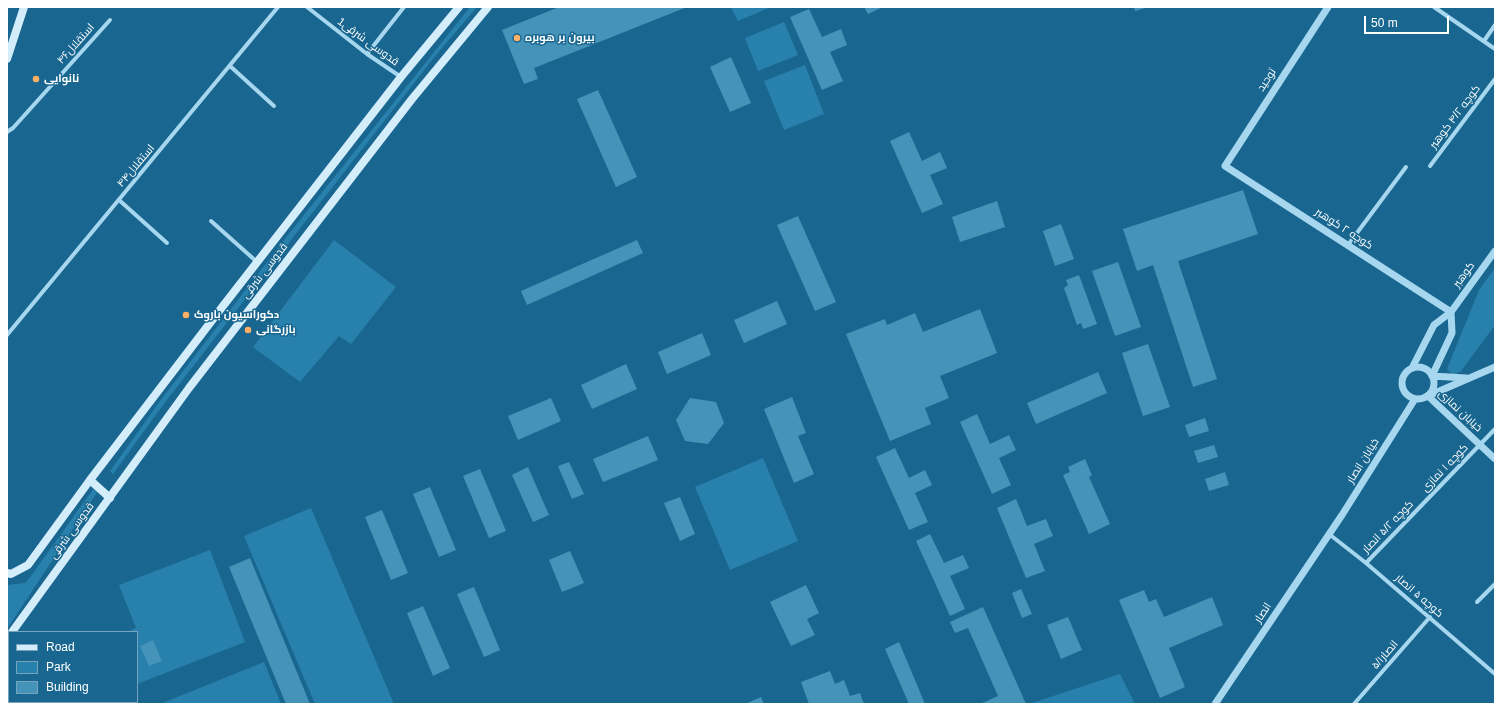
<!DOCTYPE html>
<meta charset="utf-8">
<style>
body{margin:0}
#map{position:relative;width:1502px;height:711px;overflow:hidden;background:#196790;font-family:Arial,sans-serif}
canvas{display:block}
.frame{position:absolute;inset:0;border:8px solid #fff;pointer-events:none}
.legend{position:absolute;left:8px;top:631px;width:130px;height:72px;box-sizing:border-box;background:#196790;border:1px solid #75a4bc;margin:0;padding:5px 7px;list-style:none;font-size:12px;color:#fff}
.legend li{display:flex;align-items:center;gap:8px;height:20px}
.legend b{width:20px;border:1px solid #75a4bc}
.scale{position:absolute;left:1364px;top:16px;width:85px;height:18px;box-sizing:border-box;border:2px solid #fff;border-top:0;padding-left:5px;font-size:12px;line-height:14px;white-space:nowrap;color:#fff;-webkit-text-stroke:3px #196790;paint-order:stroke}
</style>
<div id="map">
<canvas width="1502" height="711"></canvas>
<div class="frame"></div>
<ul class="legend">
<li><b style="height:5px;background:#d4edfb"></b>Road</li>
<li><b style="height:11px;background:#2881ac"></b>Park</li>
<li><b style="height:11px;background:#4593b9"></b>Building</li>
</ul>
<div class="scale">50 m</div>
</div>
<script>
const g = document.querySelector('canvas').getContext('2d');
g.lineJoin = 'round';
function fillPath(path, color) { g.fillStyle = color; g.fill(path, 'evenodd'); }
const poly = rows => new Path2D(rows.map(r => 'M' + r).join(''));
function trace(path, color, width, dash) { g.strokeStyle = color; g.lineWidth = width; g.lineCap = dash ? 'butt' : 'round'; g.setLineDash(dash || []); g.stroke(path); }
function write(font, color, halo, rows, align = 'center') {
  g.font = font + ' Arial,Cairo,sans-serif'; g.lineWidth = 3; g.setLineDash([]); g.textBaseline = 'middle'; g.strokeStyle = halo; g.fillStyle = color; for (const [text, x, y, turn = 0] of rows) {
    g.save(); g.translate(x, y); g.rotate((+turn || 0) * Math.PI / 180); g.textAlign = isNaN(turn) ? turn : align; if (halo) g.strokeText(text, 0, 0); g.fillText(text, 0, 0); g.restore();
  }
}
const green = poly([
 [470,7,477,7,436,55,302,226,163,405,113,474,110,471,160,401,288,235],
 [731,7,771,7,738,21],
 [784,22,798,55,758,71,745,38],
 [805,65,824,114,784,130,764,81],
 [334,240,396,287,351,344,339,336,300,382,253,347],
 [1495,268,1495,325,1461,371,1453,375,1447,369,1479,290],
 [763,458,798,541,730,570,695,487],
 [94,488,98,491,7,629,7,585,25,583,31,576],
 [311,508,394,704,315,704,244,536],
 [210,550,245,642,137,684,137,632,127,632,136,628,119,585],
 [264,662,281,704,160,704],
 [1120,674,1135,704,1032,704,1032,703]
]);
const building = poly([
 [559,7,687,7,534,68,538,79,524,84,502,30],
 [864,7,883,7,868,14],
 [1134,7,1149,7,1135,11],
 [809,9,822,37,841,29,847,45,830,52,843,81,822,90,790,17],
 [731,57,751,103,730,112,710,67],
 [598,90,637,177,616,187,577,99],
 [909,132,922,161,940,152,947,168,930,175,943,204,922,213,890,141],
 [1243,190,1258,234,1178,261,1217,379,1193,387,1153,265,1137,271,1123,229],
 [997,201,1005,227,960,242,952,217],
 [798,216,836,302,815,311,777,225],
 [1061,224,1074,259,1055,266,1043,231],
 [637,240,643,253,527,305,521,291],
 [1118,262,1141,327,1115,336,1092,271],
 [1079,275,1097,324,1083,329,1081,323,1077,325,1064,288,1068,285,1066,280],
 [777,301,787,324,744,343,734,320],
 [980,309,997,353,940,376,949,398,925,408,931,424,890,441,846,334,885,319,887,325,915,313,923,332],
 [702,333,711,355,667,374,658,352],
 [1148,344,1170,407,1143,416,1122,353],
 [626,364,637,389,592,409,581,385],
 [1098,372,1107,393,1036,424,1027,403],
 [792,397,806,433,798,436,814,474,794,483,764,409],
 [551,398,561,421,518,440,508,416],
 [690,398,716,402,724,423,708,444,685,441,676,420],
 [977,414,990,444,1009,435,1016,450,999,458,1011,485,992,494,960,422],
 [1205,418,1209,431,1189,437,1185,425],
 [648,436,658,460,603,482,593,459],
 [1214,445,1218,457,1198,463,1194,451],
 [895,448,909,478,925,470,932,485,915,493,928,522,909,530,876,457],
 [1085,459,1092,475,1089,477,1110,524,1089,534,1063,475,1070,472,1068,467],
 [569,462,584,494,572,499,558,466],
 [528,467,549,515,533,522,512,475],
 [480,469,506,531,489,538,463,476],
 [1225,472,1229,485,1209,491,1205,479],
 [430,487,456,550,439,557,413,494],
 [680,497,695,534,680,541,664,503],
 [1016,499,1027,526,1046,519,1053,536,1034,544,1045,571,1026,578,997,508],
 [382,510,408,573,391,580,365,517],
 [930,534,944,563,963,555,969,568,950,576,965,609,950,616,916,541],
 [570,551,584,583,562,592,549,560],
 [250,558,310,704,286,704,229,567],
 [806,585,819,613,807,619,815,635,791,646,770,602],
 [474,587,500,650,484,657,457,594],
 [1021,589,1032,614,1022,618,1012,593],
 [1144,590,1149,602,1156,599,1164,617,1212,597,1223,625,1169,648,1185,687,1160,698,1119,600],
 [423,606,450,668,433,676,407,613],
 [983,607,1026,704,980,704,998,696,968,628,955,633,950,622],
 [1068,617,1082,650,1061,659,1047,625],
 [153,640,162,661,149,666,140,646],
 [899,642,925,704,909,704,885,649],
 [830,671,835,684,844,680,850,696,860,693,864,704,809,704,801,682],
 [761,697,764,704,745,704],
 [33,702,43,703,83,702,78,704,34,704],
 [87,702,109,702,110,704,87,704]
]);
const minor = poly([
 [307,7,367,54,401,77],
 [1434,7,1495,49],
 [1484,41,1495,25],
 [367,54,404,7],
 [230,66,274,106],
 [7,132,13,128,110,20],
 [1430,166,1495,79],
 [119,200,167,243],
 [211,221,257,262],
 [1348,245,1406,167],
 [7,335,278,7],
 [1329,534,1366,563,1495,674],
 [1366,563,1495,429],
 [1477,602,1495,584],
 [1354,704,1430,617]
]);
const tertiary = poly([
 [1328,7,1225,166,1451,312],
 [1451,312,1452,333,1432,376,1466,378],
 [1495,367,1428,396,1495,459],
 '1402 383a16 16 0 1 1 32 0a16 16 0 1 1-32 0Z',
 [1412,368,1434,325,1451,312,1495,251],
 [1215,704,1342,515,1415,399]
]);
const secondary = poly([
 [7,59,24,7],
 [90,480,110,498],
 [7,573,11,574,28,565,90,480,223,306,401,77,459,7],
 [12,632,189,388,412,99,488,7]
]);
const markers = [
 [517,38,4,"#ffb065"],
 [36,79,4,"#ffb065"],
 [186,315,4,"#ffb065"],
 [248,330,4,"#ffb065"]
];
const poiNames = [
 ["بیرون بر هوبره",525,38],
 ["نانوایی",44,79],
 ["دکوراسیون باروک",194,315],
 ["بازرگانی",256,330]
];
const streetNames = [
 ["1قدوسی شرقی",368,42,36],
 ["استقلال۴۶",76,44,-48],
 ["توحید",1267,80,-57],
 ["کوچه ۴/۲ کوهبر",1455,117,-53],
 ["استقلال۴۴",136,166,-50],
 ["کوچه ۲ کوهبر",1344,229,33],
 ["قدوسی شرقی",265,271,-52],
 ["کوهبر",1464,275,-54],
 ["خیابان نمازی",1460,411,43],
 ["خیابان انصار",1363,461,-58],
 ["کوچه ۱ نمازی",1445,468,-46],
 ["کوچه ۵/۲ انصار",1388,527,-46],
 ["قدوسی شرقی",72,531,-54],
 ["کوچه ۵ انصار",1419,596,41],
 ["انصار",1263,613,-56],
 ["انصار۵/۱",1385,655,-49]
];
fillPath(green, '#2881ac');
fillPath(building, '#4593b9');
trace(minor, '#a6d7ef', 4);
trace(tertiary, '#a6d7ef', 7);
trace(secondary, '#d4edfb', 8);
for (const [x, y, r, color] of markers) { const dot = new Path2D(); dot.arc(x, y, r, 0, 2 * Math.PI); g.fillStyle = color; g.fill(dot); trace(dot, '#196790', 1.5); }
write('bold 11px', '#fff', '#196790', poiNames, 'left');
write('11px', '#fff', '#196790', streetNames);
</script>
